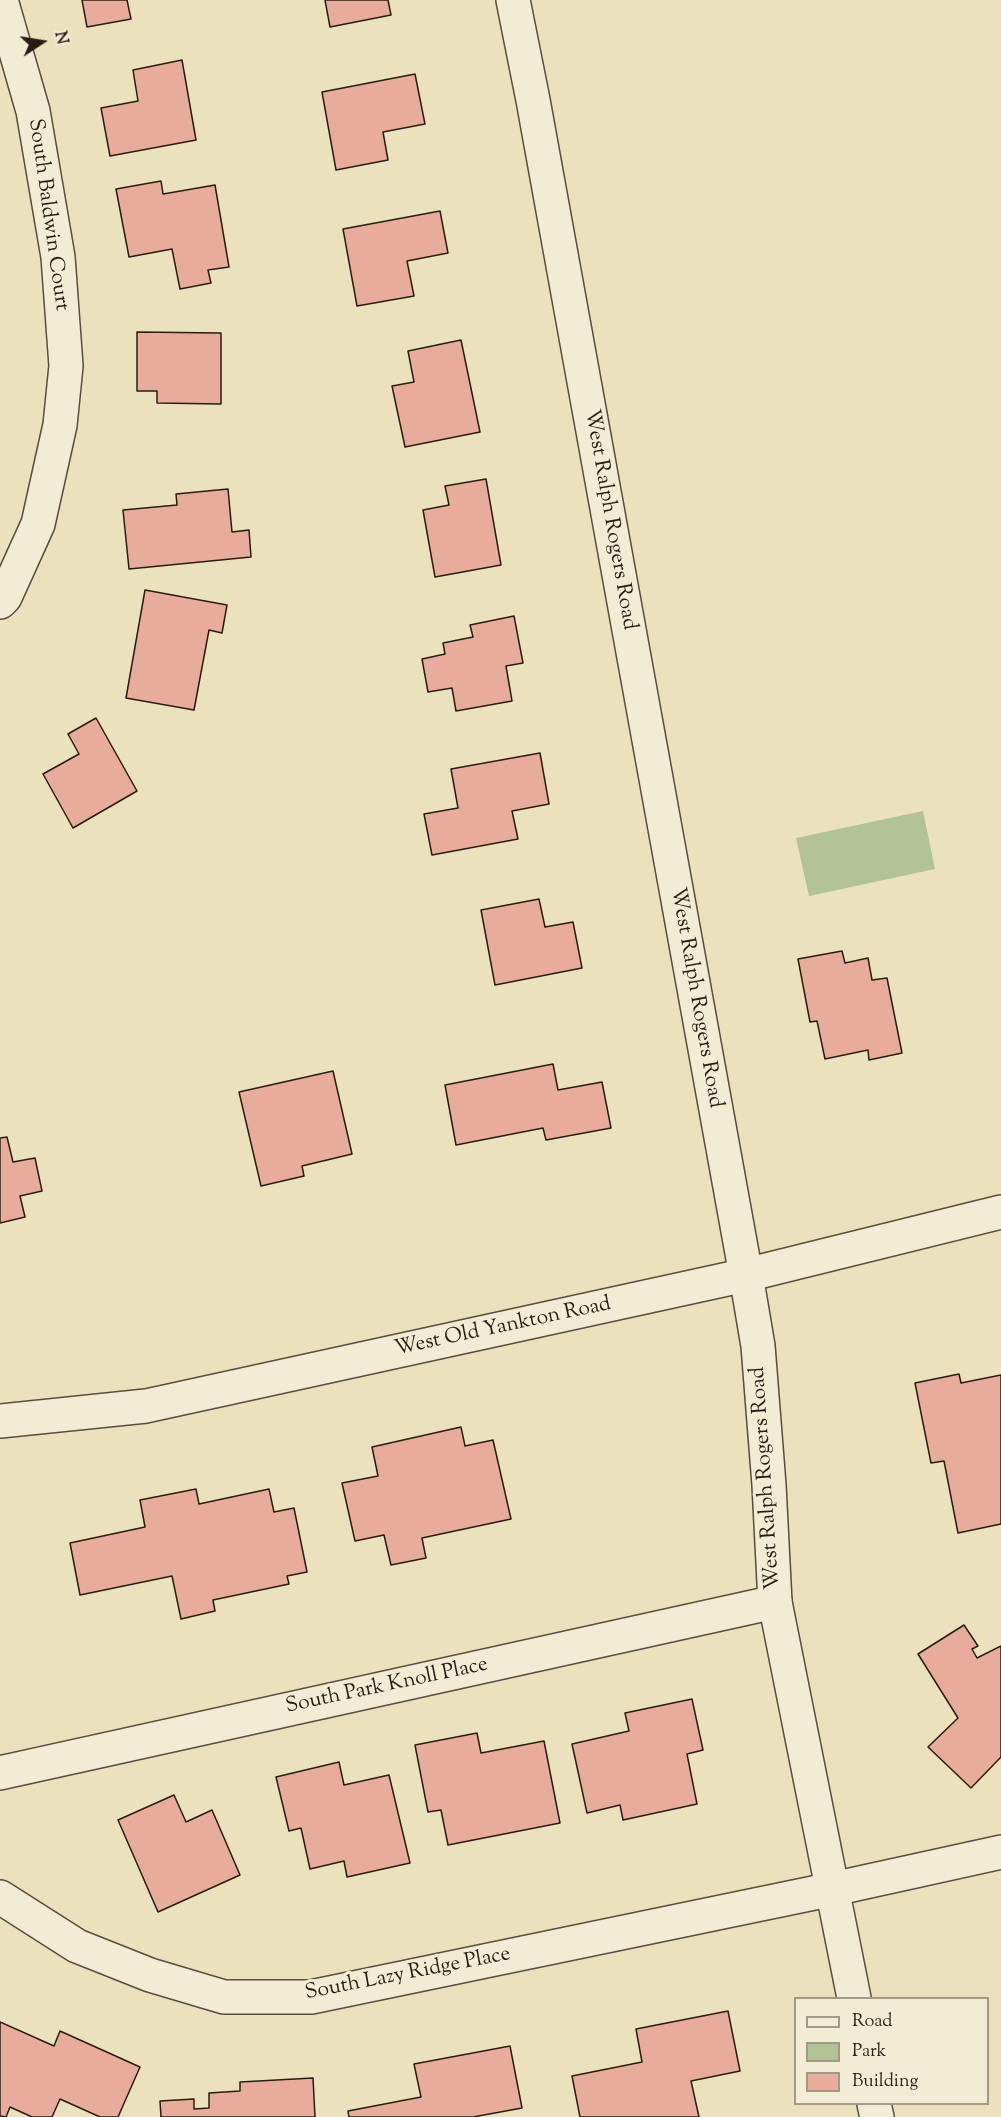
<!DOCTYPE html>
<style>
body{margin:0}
#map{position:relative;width:1001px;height:2117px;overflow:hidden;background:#ebe1bd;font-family:"Sorts Mill Goudy",serif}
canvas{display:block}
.legend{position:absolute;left:794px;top:1997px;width:195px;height:108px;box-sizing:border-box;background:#f2ecd4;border:2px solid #a29987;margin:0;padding:8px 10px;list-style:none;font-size:18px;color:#2a1c13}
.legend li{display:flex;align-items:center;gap:12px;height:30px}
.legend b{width:30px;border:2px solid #a29987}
.north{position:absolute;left:12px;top:12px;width:60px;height:60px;-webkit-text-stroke:4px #f2ecd4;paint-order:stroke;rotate:78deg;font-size:16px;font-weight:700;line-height:24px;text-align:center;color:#2a1c13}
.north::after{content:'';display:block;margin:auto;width:21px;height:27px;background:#2a1c13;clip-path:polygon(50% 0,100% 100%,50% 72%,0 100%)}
</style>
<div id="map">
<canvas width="1001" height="2117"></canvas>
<ul class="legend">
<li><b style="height:8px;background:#f2ecd4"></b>Road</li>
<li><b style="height:16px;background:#b2c495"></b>Park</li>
<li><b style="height:16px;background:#e8ac9c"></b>Building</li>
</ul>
<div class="north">N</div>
</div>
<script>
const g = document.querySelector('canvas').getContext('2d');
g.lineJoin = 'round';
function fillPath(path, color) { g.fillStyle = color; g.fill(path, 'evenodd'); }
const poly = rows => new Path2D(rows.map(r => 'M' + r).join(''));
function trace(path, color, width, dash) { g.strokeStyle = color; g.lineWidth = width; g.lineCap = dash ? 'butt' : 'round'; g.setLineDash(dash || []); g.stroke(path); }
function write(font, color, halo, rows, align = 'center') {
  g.font = font + ' "Sorts Mill Goudy",serif'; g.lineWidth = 6; g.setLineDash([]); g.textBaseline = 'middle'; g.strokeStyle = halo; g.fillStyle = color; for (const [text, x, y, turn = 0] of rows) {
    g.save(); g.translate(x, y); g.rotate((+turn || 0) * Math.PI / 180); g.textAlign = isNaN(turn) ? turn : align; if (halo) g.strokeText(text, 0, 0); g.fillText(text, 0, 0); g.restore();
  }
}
const green = poly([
 [923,811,935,869,809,896,796,838]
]);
const building = poly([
 [82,0,127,0,131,19,87,27,82,0],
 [325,0,388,0,391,15,330,27,325,0],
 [182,60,196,140,110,156,101,108,138,101,133,70,182,60],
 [415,74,425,124,383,132,388,160,336,170,322,92,415,74],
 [161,181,163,194,215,185,229,267,208,270,211,283,180,289,172,249,129,257,116,189,161,181],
 [440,211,448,253,407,261,414,296,357,306,343,229,440,211],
 [137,332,221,333,221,404,157,403,157,391,137,391,137,332],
 [461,340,480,432,405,447,392,386,414,382,408,351,461,340],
 [486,479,501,565,435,577,423,510,449,505,445,486,486,479],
 [228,489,232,532,249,530,251,557,129,569,123,510,177,505,176,494,228,489],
 [145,590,227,605,222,633,209,630,194,710,126,698,145,590],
 [514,616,523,663,506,666,512,701,456,711,452,688,428,692,422,659,445,654,443,643,473,637,470,625,514,616],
 [96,718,137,791,73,828,43,774,79,754,68,734,96,718],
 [540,753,549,804,512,811,518,839,432,855,424,814,458,808,451,769,540,753],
 [539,899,545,927,573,922,582,968,495,985,481,910,539,899],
 [842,951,845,963,868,958,872,980,887,978,902,1053,869,1060,868,1050,825,1059,817,1021,810,1022,798,959,842,951],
 [553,1064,558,1090,602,1082,611,1128,546,1140,543,1128,456,1145,445,1085,553,1064],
 [333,1071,352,1154,302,1166,304,1176,261,1186,239,1092,333,1071],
 [7,1137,13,1162,35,1158,42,1191,20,1196,25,1217,0,1223,0,1138,7,1137],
 [959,1374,961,1383,1001,1375,1001,1524,958,1533,944,1461,931,1463,915,1383,959,1374],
 [461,1427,465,1446,493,1440,511,1519,422,1538,426,1558,391,1565,384,1535,355,1541,342,1483,378,1476,372,1447,461,1427],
 [196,1489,199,1504,269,1489,274,1512,294,1508,307,1572,287,1576,289,1584,213,1600,215,1611,181,1619,172,1576,80,1595,70,1543,145,1527,140,1500,196,1489],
 [964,1625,978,1646,972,1649,977,1658,1001,1646,1001,1757,971,1788,928,1747,958,1718,918,1654,964,1625],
 [692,1699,703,1750,687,1754,697,1804,623,1820,620,1805,587,1813,572,1744,629,1731,625,1713,692,1699],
 [477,1733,481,1753,544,1741,560,1823,448,1845,441,1810,428,1812,415,1745,477,1733],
 [339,1762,344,1785,389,1775,410,1863,347,1877,344,1861,310,1869,301,1828,289,1831,276,1777,339,1762],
 [174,1795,186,1822,212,1810,240,1875,158,1912,118,1820,174,1795],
 [728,2011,740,2071,691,2081,699,2117,580,2117,572,2076,642,2062,636,2029,728,2011],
 [0,2022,54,2046,60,2031,140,2067,118,2117,100,2117,60,2099,52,2117,32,2117,10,2107,6,2117,0,2116,0,2022],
 [510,2046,522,2108,473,2117,349,2117,348,2111,421,2097,414,2064,510,2046],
 [313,2078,315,2117,161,2117,160,2101,194,2099,194,2109,209,2108,209,2093,240,2091,240,2082,313,2078]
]);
const minor = poly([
 [0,602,5,597,38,524,60,425,66,366,58,257,33,111,1,0],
 [0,1421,146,1406,746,1275],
 [0,1773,775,1602],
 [0,1897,77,1946,150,1975,224,1997,311,1997,833,1889,1001,1852]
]);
const tertiary = poly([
 [513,0,533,100,746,1275,758,1346,769,1485,775,1602,854,1998],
 [746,1275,1001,1212],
 [874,2104,877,2117]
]);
const streetNames = [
 ["South Baldwin Court",47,215,82],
 ["West Ralph Rogers Road",609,520,80],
 ["West Ralph Rogers Road",695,998,80],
 ["West Old Yankton Road",503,1328,-12],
 ["West Ralph Rogers Road",767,1478,-94],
 ["South Park Knoll Place",387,1687,-12],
 ["South Lazy Ridge Place",408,1975,-11]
];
fillPath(green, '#b2c495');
fillPath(building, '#e8ac9c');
trace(building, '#2a1c13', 1.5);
trace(minor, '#5a4d3e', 36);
trace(tertiary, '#5a4d3e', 36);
trace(minor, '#f2ecd4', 33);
trace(tertiary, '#f2ecd4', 33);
write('21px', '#2a1c13', '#f2ecd4', streetNames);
</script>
